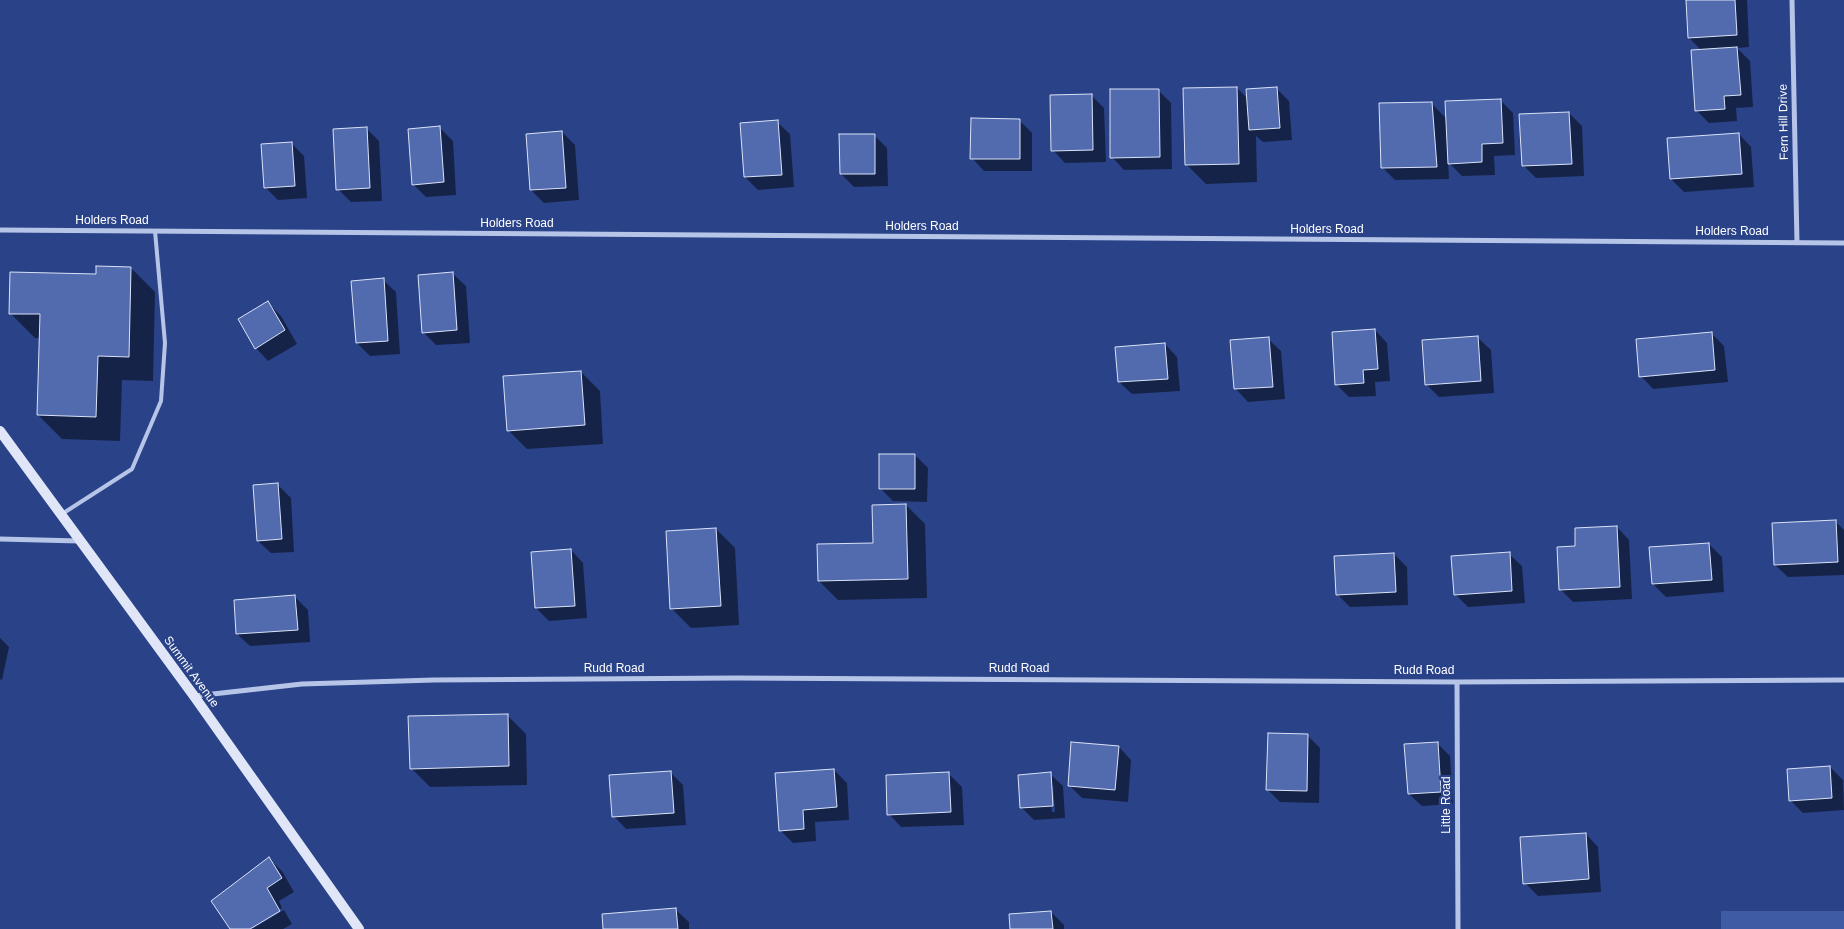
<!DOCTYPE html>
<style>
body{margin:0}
canvas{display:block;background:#294288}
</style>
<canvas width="1844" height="929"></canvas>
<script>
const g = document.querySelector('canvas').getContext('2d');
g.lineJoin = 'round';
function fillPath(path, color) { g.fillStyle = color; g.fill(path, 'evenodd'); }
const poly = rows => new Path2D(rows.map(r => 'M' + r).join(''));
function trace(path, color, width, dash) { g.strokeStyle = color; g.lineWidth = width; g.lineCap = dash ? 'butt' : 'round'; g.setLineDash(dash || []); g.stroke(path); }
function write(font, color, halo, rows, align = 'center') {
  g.font = font + ' Helvetica,sans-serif'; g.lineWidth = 4.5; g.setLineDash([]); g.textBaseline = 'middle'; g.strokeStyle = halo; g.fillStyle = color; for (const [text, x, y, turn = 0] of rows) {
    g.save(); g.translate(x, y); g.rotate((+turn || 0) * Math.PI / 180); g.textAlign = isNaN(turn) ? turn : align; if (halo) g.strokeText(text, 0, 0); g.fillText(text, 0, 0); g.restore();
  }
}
const green = poly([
 [1721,911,1844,911,1844,929,1721,929]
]);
const shadow = poly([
 [1687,0,1747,0,1749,47,1737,48,1750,61,1753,107,1736,108,1737,121,1709,123,1696,110,1702,51,1689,38],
 [1237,88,1248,99,1277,89,1289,101,1292,140,1263,142,1256,136,1257,182,1206,184,1187,165],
 [1158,90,1171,103,1172,169,1124,170,1112,157],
 [1091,95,1104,108,1106,162,1065,163,1053,150],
 [1500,100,1513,113,1515,155,1494,156,1495,175,1462,176,1448,162,1449,179,1395,180,1382,167,1432,104,1447,119],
 [1569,113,1582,126,1584,176,1536,178,1523,165],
 [1019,120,1032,133,1032,171,984,171,972,158],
 [777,122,790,134,794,187,758,190,745,177],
 [366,128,379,141,382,201,351,202,338,189],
 [440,128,453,141,456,195,426,197,413,184],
 [562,132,575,145,579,200,544,203,531,190],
 [1739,134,1751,147,1754,187,1684,192,1671,179],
 [874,135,887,148,888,186,854,187,841,174],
 [291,143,304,156,307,198,278,200,265,187],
 [131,268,155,292,153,381,122,380,120,441,62,439,38,415,40,338,35,338,10,313,97,275],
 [453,274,466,286,470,343,436,345,423,332],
 [383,280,396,292,400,354,370,356,357,343],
 [268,303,281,316,297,344,268,361,256,348],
 [1375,330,1387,343,1390,381,1375,382,1376,396,1349,397,1337,385],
 [1711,333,1724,346,1728,382,1653,389,1641,376],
 [1478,338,1491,350,1494,393,1439,397,1426,384],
 [1268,339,1281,351,1285,399,1248,402,1236,389,1232,341],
 [1165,344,1177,357,1180,391,1132,394,1119,382],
 [581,372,600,391,603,444,527,449,508,430],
 [915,455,928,468,927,502,893,501,880,488],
 [278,485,291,498,294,552,271,553,258,541],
 [906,505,925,524,927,598,838,600,819,581,874,544],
 [1835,521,1844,530,1844,575,1788,577,1775,565],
 [1617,527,1629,540,1632,599,1573,602,1560,589,1577,547],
 [716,529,735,548,739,625,691,628,672,609],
 [1709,544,1722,557,1724,592,1666,597,1653,584],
 [571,550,583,563,587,618,549,621,536,608],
 [1394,554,1407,567,1408,605,1350,607,1337,594],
 [1509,554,1522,566,1525,603,1468,607,1455,594],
 [295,597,308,610,310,642,250,646,237,634],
 [0,638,9,647,2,680,0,679],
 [507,715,526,734,527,785,430,787,411,768],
 [1307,735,1320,748,1319,803,1280,802,1267,789],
 [1437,743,1450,756,1453,804,1422,806,1409,794],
 [1119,747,1131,760,1128,802,1082,798,1069,785],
 [1830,767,1843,780,1844,810,1803,813,1790,800],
 [834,770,847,783,849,820,815,822,816,841,793,843,780,830],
 [670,772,683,785,686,825,626,829,614,816],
 [949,774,962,787,964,825,901,827,889,814],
 [1050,774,1063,786,1065,818,1034,820,1021,807],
 [1050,786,1053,786,1055,812,1052,812],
 [1586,834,1598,847,1601,892,1538,896,1525,883],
 [269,859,282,871,294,892,279,901,282,908,247,929,231,929],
 [284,910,292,924,283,929,252,929],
 [676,910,689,922,689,929,604,929],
 [1051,912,1064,925,1064,929,1011,929]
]);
const building = poly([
 [1686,0,1735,0,1737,35,1688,38,1686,0],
 [1737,47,1741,95,1724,96,1725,109,1695,111,1691,50,1737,47],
 [1237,87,1239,164,1185,165,1183,88,1237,87],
 [1277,87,1280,128,1249,130,1246,89,1277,87],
 [1110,89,1159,89,1160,157,1110,158,1110,89],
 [1092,94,1093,150,1051,151,1050,95,1092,94],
 [1501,99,1503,143,1482,144,1482,162,1448,164,1445,101,1501,99],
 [1432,102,1437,167,1381,168,1379,103,1432,102],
 [1569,112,1572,164,1522,166,1519,114,1569,112],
 [971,118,1020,119,1020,159,970,159,971,118],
 [778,120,782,175,744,177,740,123,778,120],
 [440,126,444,182,412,185,408,129,440,126],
 [367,127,370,188,336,190,333,129,367,127],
 [562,131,566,188,530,190,526,134,562,131],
 [1739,133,1742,174,1670,179,1667,138,1739,133],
 [839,134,875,134,875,174,840,174,839,134],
 [292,142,295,186,264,188,261,144,292,142],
 [96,266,131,267,129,357,98,356,96,417,37,415,40,314,9,314,10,272,96,274,96,266],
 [453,272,457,330,422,333,418,275,453,272],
 [384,278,388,341,356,343,351,281,384,278],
 [268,301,285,330,255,349,238,319,268,301],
 [1375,329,1378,369,1363,370,1364,383,1335,385,1332,332,1375,329],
 [1712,332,1715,370,1639,377,1636,339,1712,332],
 [1478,336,1481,381,1425,385,1422,340,1478,336],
 [1269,337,1273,387,1234,389,1230,340,1269,337],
 [1165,343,1168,379,1118,382,1115,347,1165,343],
 [581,371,585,425,507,431,503,376,581,371],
 [879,454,915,454,915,489,879,489,879,454],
 [278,483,282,539,257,541,253,485,278,483],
 [906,504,908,579,818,581,817,544,873,543,872,505,906,504],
 [1836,520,1838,562,1774,565,1772,523,1836,520],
 [1617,526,1620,587,1559,590,1557,547,1575,546,1575,528,1617,526],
 [716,528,721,606,670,609,666,531,716,528],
 [1709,543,1712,580,1652,584,1649,547,1709,543],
 [571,549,575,606,535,608,531,552,571,549],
 [1510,552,1512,591,1454,595,1451,556,1510,552],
 [1394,553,1396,592,1336,595,1334,556,1394,553],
 [295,595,298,630,236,634,234,600,295,595],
 [508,714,509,766,410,769,408,716,508,714],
 [1268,733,1308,734,1307,791,1266,790,1268,733],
 [1071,742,1119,746,1115,790,1068,786,1071,742],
 [1438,742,1441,792,1408,794,1404,744,1438,742],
 [1830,766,1832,798,1789,801,1787,769,1830,766],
 [834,769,837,807,803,810,804,829,779,831,775,773,834,769],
 [671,771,674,813,612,817,609,775,671,771],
 [949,772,951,812,887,815,886,775,949,772],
 [1051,772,1053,806,1020,808,1018,775,1051,772],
 [1586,833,1589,879,1523,884,1520,837,1586,833],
 [269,857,282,878,267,888,280,911,250,929,230,929,211,901,269,857],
 [676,908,678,929,603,929,602,914,676,908],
 [1051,911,1053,929,1010,929,1009,914,1051,911]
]);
const service = poly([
 [62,514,132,469,161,401,165,343,155,231]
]);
const minor = poly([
 [1792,0,1797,243],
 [0,230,1844,243],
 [0,539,79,541],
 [1457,682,1458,929],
 [195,696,302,684,434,680,736,678,1457,682,1844,680]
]);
const secondary = poly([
 [0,431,194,696,359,929]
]);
const streetNames = [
 ["Fern Hill Drive",1784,122,-91],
 ["Holders Road",112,221],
 ["Holders Road",517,224],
 ["Holders Road",922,227],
 ["Holders Road",1327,230],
 ["Holders Road",1732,232],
 ["Rudd Road",614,669],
 ["Rudd Road",1019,669],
 ["Rudd Road",1424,671],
 ["Summit Avenue",191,672,54],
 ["Little Road",1447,805,-90]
];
fillPath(green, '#3e5ba4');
fillPath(shadow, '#0007');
fillPath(building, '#526baf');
trace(building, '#dae2f7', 1);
trace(service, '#b6c4e8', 4);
trace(minor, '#b6c4e8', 5);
trace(secondary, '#e0e6f8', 10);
write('12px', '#fff', '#294288', streetNames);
</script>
